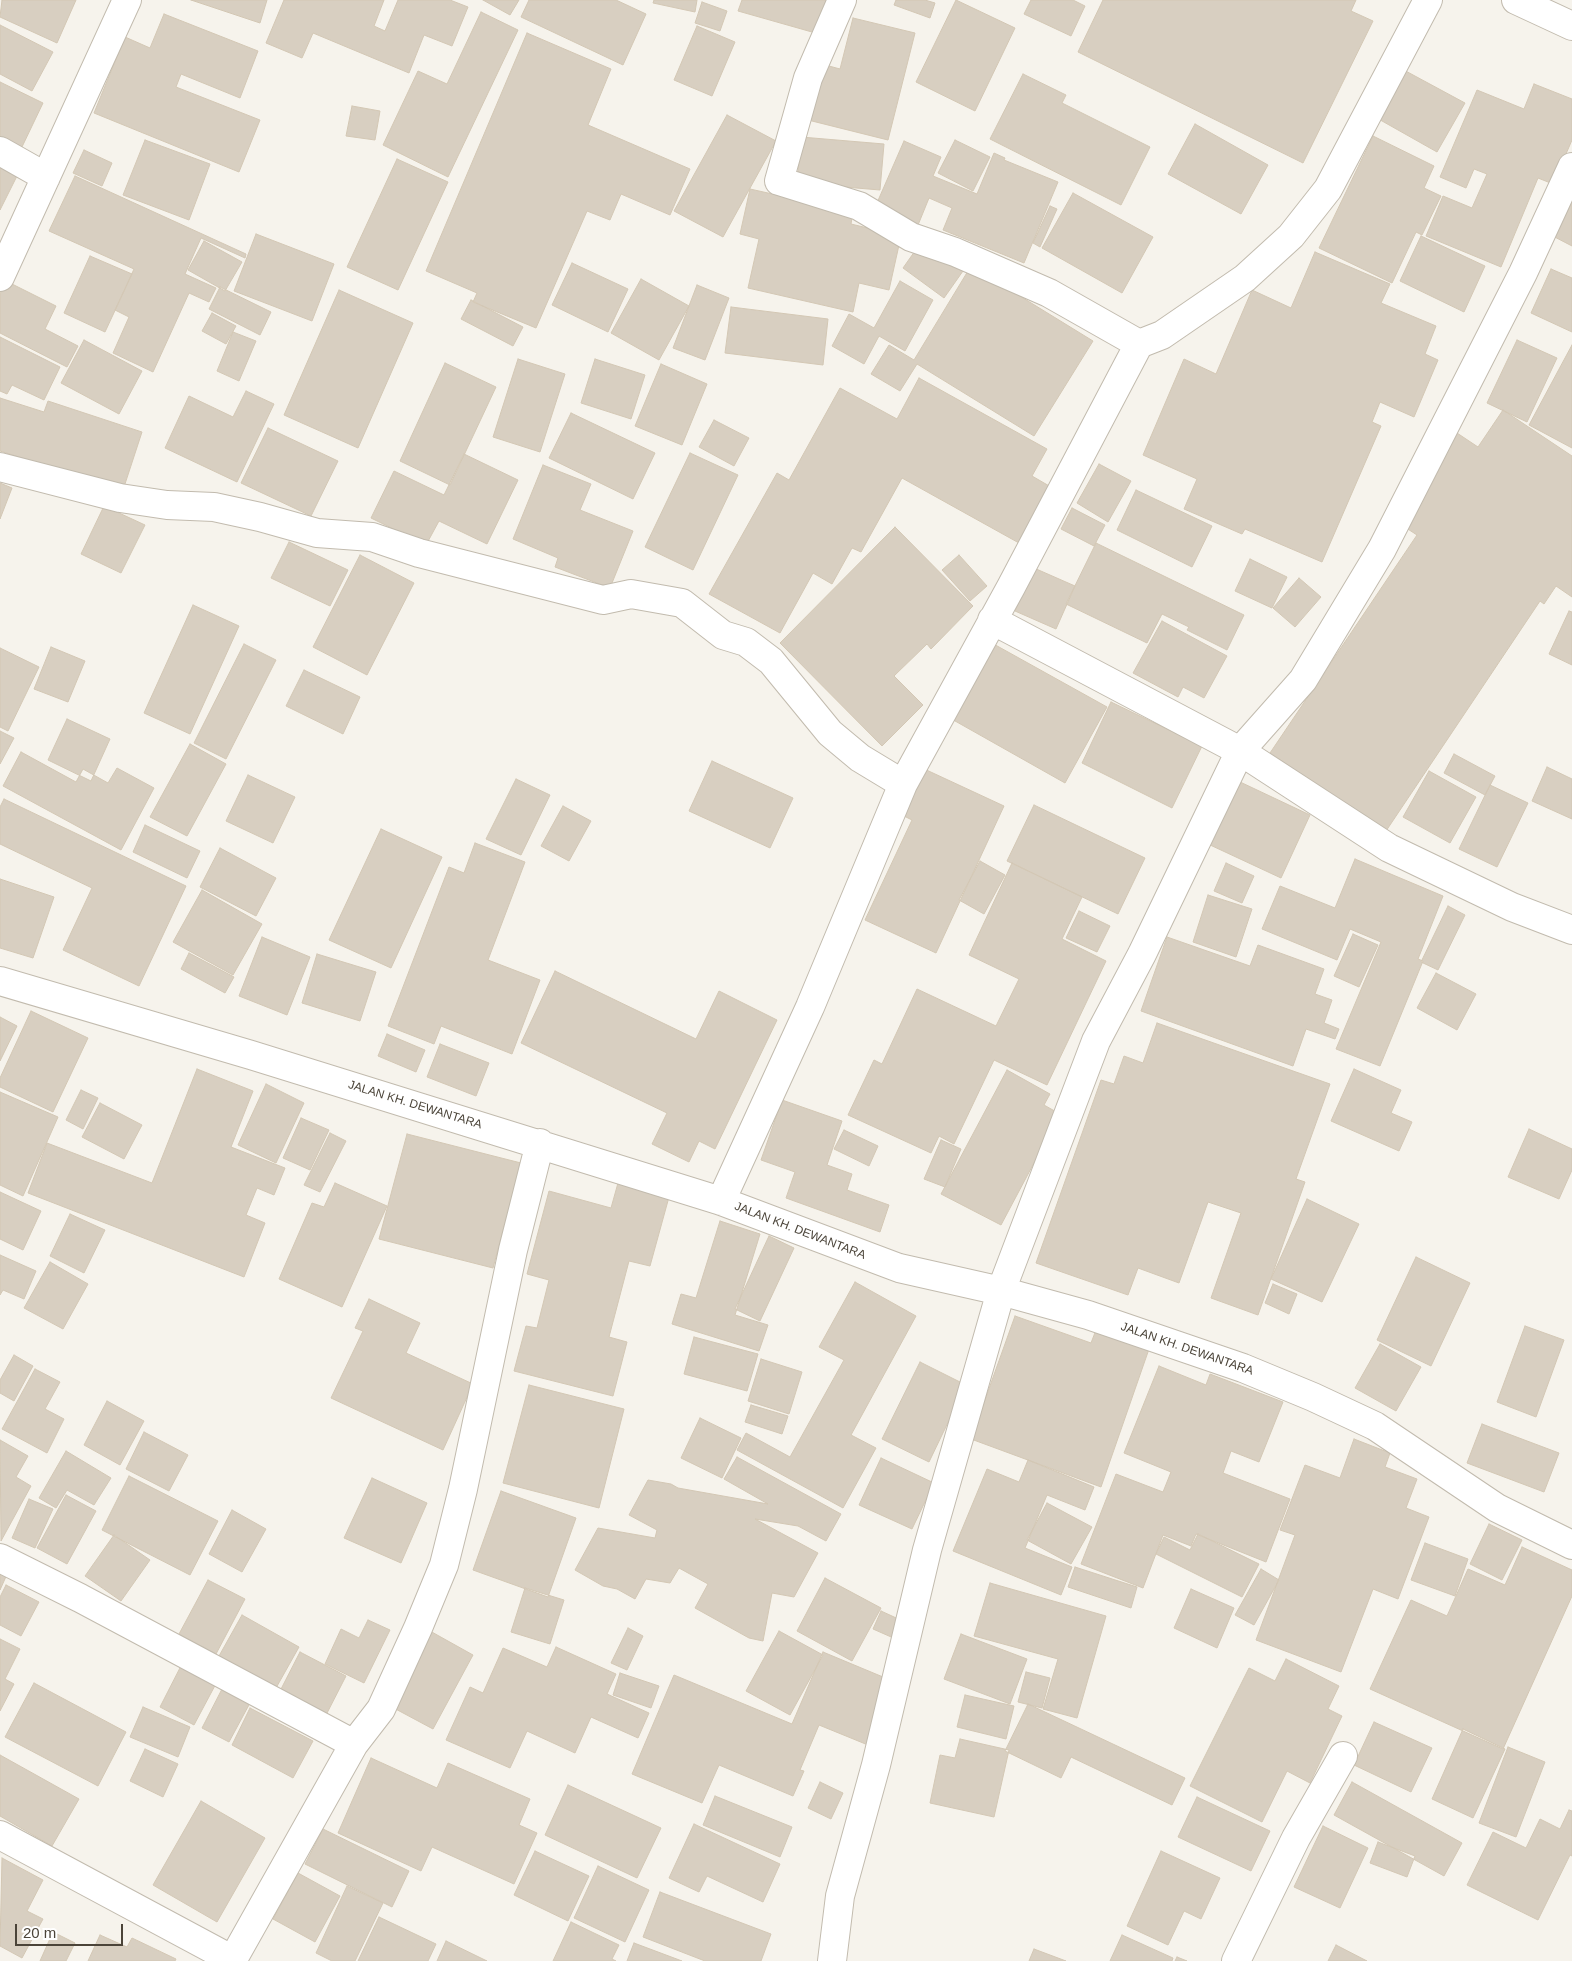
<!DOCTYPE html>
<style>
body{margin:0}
#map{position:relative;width:1572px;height:1961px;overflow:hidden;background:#f6f3ec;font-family:Arial,sans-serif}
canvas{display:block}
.scale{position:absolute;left:15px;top:1924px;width:108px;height:22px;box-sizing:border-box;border:2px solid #4b4439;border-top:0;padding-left:6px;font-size:15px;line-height:18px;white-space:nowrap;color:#4b4439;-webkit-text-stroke:4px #fff;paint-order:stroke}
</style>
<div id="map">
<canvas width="1572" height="1961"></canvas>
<div class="scale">20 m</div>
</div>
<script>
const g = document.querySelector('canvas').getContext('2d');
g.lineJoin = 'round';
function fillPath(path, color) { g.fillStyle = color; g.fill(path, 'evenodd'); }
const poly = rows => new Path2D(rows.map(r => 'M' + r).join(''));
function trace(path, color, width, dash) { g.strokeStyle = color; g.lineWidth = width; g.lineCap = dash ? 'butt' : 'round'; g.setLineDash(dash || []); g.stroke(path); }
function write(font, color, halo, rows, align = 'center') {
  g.font = font + ' Arial,sans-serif'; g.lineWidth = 4; g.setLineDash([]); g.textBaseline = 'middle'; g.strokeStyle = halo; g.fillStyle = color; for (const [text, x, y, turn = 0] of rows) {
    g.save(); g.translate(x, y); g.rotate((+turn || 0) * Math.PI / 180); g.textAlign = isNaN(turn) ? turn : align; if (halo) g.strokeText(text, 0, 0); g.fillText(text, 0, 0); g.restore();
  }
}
const building = poly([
 [2,0,76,0,57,43,0,17,2,0],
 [191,0,267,0,260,23,191,0],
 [284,0,384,0,374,26,385,31,398,0,450,0,468,7,452,46,424,35,409,73,313,33,302,58,266,43,284,0],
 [483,0,519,0,510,15,483,0],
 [529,0,616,0,646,14,623,65,521,17,529,0],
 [654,0,697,0,695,12,653,3,654,0],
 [742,0,829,0,819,34,738,11,742,0],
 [896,0,925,0,935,3,930,18,894,5,896,0],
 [956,0,1015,28,975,111,916,82,956,0],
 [1031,0,1073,0,1085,6,1071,36,1024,14,1031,0],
 [1103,0,1356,0,1351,11,1373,21,1303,163,1078,52,1103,0],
 [702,2,727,11,720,31,695,23,702,2],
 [481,12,518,30,448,177,383,145,418,71,447,84,481,12],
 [164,14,258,51,240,98,181,74,176,87,260,120,239,172,94,113,125,37,150,48,164,14],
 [853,18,915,33,888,140,804,119,818,63,840,69,853,18],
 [0,25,53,52,32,91,0,74,0,25],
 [697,26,735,42,712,96,674,80,697,26],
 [527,33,611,69,588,125,690,169,670,215,621,194,610,220,587,211,536,328,473,302,477,293,426,271,527,33],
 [1402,69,1465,103,1437,152,1375,117,1402,69],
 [1023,74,1066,95,1062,103,1150,147,1121,205,990,139,1023,74],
 [0,82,43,103,21,149,0,139,0,82],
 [1534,84,1572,99,1572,140,1553,184,1538,178,1501,267,1426,236,1443,196,1472,208,1487,174,1474,169,1466,188,1440,177,1477,90,1524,109,1534,84],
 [352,106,380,111,375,140,346,136,352,106],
 [727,115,776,141,723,237,674,211,727,115],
 [1195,124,1268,165,1241,214,1168,174,1195,124],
 [1373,136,1434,166,1424,188,1441,196,1422,235,1416,232,1392,283,1319,248,1373,136],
 [801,137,884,144,880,190,797,183,801,137],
 [145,140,210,164,189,220,123,195,145,140],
 [955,140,990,157,973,191,938,173,955,140],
 [904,141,941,157,933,176,977,194,994,153,1005,158,1004,160,1058,182,1024,263,943,230,952,208,929,198,916,230,873,212,904,141],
 [84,150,112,163,102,186,73,173,84,150],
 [397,159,448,182,398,290,347,267,397,159],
 [0,161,20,170,0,210,0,161],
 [75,176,246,254,245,258,201,238,185,274,216,288,209,302,189,293,153,372,113,353,129,317,115,310,134,269,49,231,75,176],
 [750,189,853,212,851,224,901,236,889,290,859,283,853,312,748,288,759,239,740,234,750,189],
 [1572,192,1572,246,1549,234,1572,192],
 [1073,193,1153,237,1122,293,1042,248,1073,193],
 [1050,206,1057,209,1040,247,1033,243,1050,206],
 [256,234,334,264,312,321,234,291,256,234],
 [1421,236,1485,266,1464,312,1400,281,1421,236],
 [204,241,242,262,225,291,188,270,204,241],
 [922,241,963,271,944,298,903,268,922,241],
 [1315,252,1390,284,1381,303,1436,326,1425,354,1438,360,1414,417,1380,402,1372,422,1381,426,1322,562,1245,529,1242,534,1184,509,1197,479,1143,455,1184,359,1216,374,1252,290,1291,308,1315,252],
 [90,256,132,274,105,332,64,313,90,256],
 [572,263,628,289,608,332,552,305,572,263],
 [971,266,1093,341,1034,436,917,364,900,391,871,374,889,345,914,360,971,266],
 [1551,269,1572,278,1572,332,1531,313,1551,269],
 [641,279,689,306,659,360,611,333,641,279],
 [6,281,56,306,45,329,78,346,67,367,0,333,0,294,6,281],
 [900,281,933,300,905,351,879,336,864,364,832,346,849,314,874,328,900,281],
 [697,285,729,298,705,360,673,348,697,285],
 [220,287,271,312,260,335,209,309,220,287],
 [339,290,413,323,358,448,284,415,339,290],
 [471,300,523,327,513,346,461,319,471,300],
 [731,307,828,319,823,365,725,353,731,307],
 [212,313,236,326,226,344,202,331,212,313],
 [233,332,256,341,239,381,217,371,233,332],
 [0,337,60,367,44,400,12,385,7,394,0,391,0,337],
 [84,340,142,371,119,414,61,383,84,340],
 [1517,340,1557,358,1527,422,1487,403,1517,340],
 [1572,345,1572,448,1529,425,1572,345],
 [518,359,565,374,540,452,493,437,518,359],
 [595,359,645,375,631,419,581,403,595,359],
 [445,363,496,387,450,485,400,461,445,363],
 [661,364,707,384,682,445,635,426,661,364],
 [919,378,1047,449,1032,476,1051,487,1019,543,902,478,861,552,852,548,832,584,813,573,780,633,709,594,777,473,789,480,840,388,897,419,919,378],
 [246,391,274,404,237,482,165,448,189,396,233,417,246,391],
 [0,398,44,412,48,401,142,432,123,490,0,451,0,398],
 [1503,410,1572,456,1572,597,1556,586,1544,604,1540,601,1386,831,1270,753,1417,535,1397,522,1457,433,1478,447,1503,410],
 [571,413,655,453,633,499,549,458,571,413],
 [714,420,749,438,734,466,699,447,714,420],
 [268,428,338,461,311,516,241,483,268,428],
 [690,453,738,475,693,570,645,547,690,453],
 [464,454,518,480,487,544,439,521,426,545,371,518,394,471,444,495,464,454],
 [1099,464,1131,481,1108,522,1077,503,1099,464],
 [543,465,591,484,580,510,633,531,610,588,555,567,558,558,513,539,543,465],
 [0,483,12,488,0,519,0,483],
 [1136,490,1212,526,1192,567,1117,530,1136,490],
 [104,506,145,525,121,573,81,554,104,506],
 [1072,508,1105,525,1094,546,1061,529,1072,508],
 [895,527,973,606,931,649,927,644,894,676,923,705,882,746,780,643,895,527],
 [289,542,348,570,330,606,271,578,289,542],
 [1096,543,1244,615,1227,650,1187,630,1189,627,1162,614,1147,643,1066,604,1096,543],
 [360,555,414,583,367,675,313,647,360,555],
 [959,555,987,586,970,601,942,570,959,555],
 [1250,559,1287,577,1272,608,1235,591,1250,559],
 [1034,568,1075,586,1056,629,1015,611,1034,568],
 [1299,578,1321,597,1295,627,1273,608,1299,578],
 [193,605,239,626,190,734,144,713,193,605],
 [1569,611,1572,612,1572,665,1549,654,1569,611],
 [1162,621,1227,656,1204,698,1183,687,1178,697,1133,673,1162,621],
 [990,642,1107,707,1065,783,948,717,990,642],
 [244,644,276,660,226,759,194,743,244,644],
 [51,647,85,661,68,702,34,689,51,647],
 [0,648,39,667,8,731,0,727,0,648],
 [304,670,360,697,343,734,286,706,304,670],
 [1111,702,1202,746,1172,808,1082,763,1111,702],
 [67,719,110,739,91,781,48,760,67,719],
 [0,731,14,738,0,764,0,731],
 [190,744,226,764,187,836,150,817,190,744],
 [21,752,76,782,83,769,108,783,117,768,154,788,121,850,3,786,21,752],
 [1454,754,1495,776,1485,795,1444,773,1454,754],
 [712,761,793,798,770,848,689,811,712,761],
 [920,767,1004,806,936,953,865,920,912,820,898,813,920,767],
 [1547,767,1572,779,1572,819,1532,801,1547,767],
 [1429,771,1476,797,1450,843,1403,817,1429,771],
 [248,775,295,797,273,843,226,821,248,775],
 [516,779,550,795,521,855,486,839,516,779],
 [1238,781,1310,815,1281,878,1208,844,1238,781],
 [1490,785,1528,803,1497,867,1459,849,1490,785],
 [4,799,186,886,139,986,63,950,92,888,0,844,0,807,4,799],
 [1034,805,1145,858,1118,914,1007,861,1034,805],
 [563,806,591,821,569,861,541,846,563,806],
 [145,825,200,851,187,878,133,852,145,825],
 [381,829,442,857,391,968,329,940,381,829],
 [475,843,525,862,488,960,540,980,512,1054,441,1026,434,1044,388,1026,449,867,464,873,475,843],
 [220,848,276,878,256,916,200,887,220,848],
 [1355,859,1443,896,1418,959,1423,961,1380,1066,1336,1049,1381,942,1350,929,1337,960,1262,929,1280,886,1335,908,1355,859],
 [980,861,1005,875,984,914,959,900,980,861],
 [1012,863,1082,897,1062,939,1106,961,1047,1085,994,1060,954,1144,939,1136,931,1153,848,1115,874,1060,882,1064,917,989,996,1026,1019,979,969,955,1012,863],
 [1226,863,1254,876,1242,903,1214,891,1226,863],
 [0,879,54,897,33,958,0,948,0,879],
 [202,890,262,924,233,975,173,942,202,890],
 [1208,895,1252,909,1236,957,1193,942,1208,895],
 [1448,906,1465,915,1438,970,1421,962,1448,906],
 [1079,911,1110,926,1097,952,1066,938,1079,911],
 [1353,934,1378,945,1359,987,1334,976,1353,934],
 [262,937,310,957,287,1015,239,996,262,937],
 [1167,937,1250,966,1258,945,1324,969,1315,994,1332,1000,1324,1023,1339,1029,1335,1039,1306,1029,1293,1066,1141,1011,1167,937],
 [189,953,234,977,225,993,181,969,189,953],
 [317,954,376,972,360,1021,302,1003,317,954],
 [555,971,696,1039,719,991,777,1020,715,1149,699,1141,689,1162,652,1144,667,1113,521,1043,555,971],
 [1436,973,1476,994,1457,1030,1417,1008,1436,973],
 [31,1011,88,1038,53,1112,0,1087,0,1078,31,1011],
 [0,1017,17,1026,0,1061,0,1017],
 [1157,1023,1330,1084,1296,1179,1305,1182,1258,1315,1211,1298,1241,1213,1208,1202,1179,1283,1138,1268,1128,1295,1036,1263,1101,1080,1114,1084,1124,1056,1143,1063,1157,1023],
 [387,1034,425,1050,416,1072,378,1056,387,1034],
 [440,1044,489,1063,476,1096,427,1077,440,1044],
 [197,1069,253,1091,231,1147,285,1168,274,1195,257,1188,246,1215,265,1223,244,1277,28,1193,47,1143,152,1183,197,1069],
 [1354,1069,1401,1090,1391,1113,1412,1122,1399,1151,1331,1121,1354,1069],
 [1007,1070,1050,1094,1044,1105,1060,1114,1001,1225,941,1194,1007,1070],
 [266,1084,304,1103,276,1163,238,1145,266,1084],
 [81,1090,98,1098,83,1129,66,1120,81,1090],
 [0,1092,58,1117,23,1196,0,1185,0,1092],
 [782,1100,842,1121,827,1165,852,1174,847,1190,889,1205,880,1232,786,1198,795,1172,761,1160,782,1100],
 [100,1103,142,1125,124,1159,82,1137,100,1103],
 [301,1118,329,1130,310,1170,283,1158,301,1118],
 [1529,1129,1572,1149,1572,1170,1559,1199,1508,1177,1529,1129],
 [844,1130,878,1146,869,1166,834,1149,844,1130],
 [330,1133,346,1141,320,1192,304,1185,330,1133],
 [407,1134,521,1163,493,1268,379,1239,407,1134],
 [941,1140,961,1149,945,1187,924,1179,941,1140],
 [335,1183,387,1206,342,1307,279,1279,312,1203,324,1207,335,1183],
 [618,1183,669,1197,650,1266,629,1261,609,1337,627,1342,613,1396,514,1371,526,1326,537,1328,549,1280,527,1274,549,1191,611,1208,618,1183],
 [0,1192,41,1211,23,1250,0,1239,0,1192],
 [1307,1199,1359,1224,1322,1302,1271,1279,1307,1199],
 [70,1214,105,1230,84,1273,50,1256,70,1214],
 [720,1221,760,1234,735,1315,768,1325,759,1351,672,1324,681,1294,696,1298,720,1221],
 [769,1236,794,1248,760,1321,735,1309,769,1236],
 [0,1255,36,1271,24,1299,3,1290,0,1295,0,1255],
 [1416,1257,1470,1283,1431,1366,1377,1340,1416,1257],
 [50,1262,88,1284,63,1329,24,1308,50,1262],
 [855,1282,916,1316,851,1435,876,1448,843,1508,737,1450,746,1433,790,1457,844,1360,819,1347,855,1282],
 [1273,1284,1297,1294,1289,1314,1265,1303,1273,1284],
 [369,1299,420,1323,406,1353,473,1384,443,1450,331,1398,363,1331,355,1328,369,1299],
 [1015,1316,1091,1343,1096,1330,1149,1349,1101,1487,971,1439,1015,1316],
 [1525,1326,1564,1340,1536,1417,1497,1402,1525,1326],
 [694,1337,758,1354,747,1391,684,1374,694,1337],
 [1380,1344,1421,1367,1396,1411,1355,1388,1380,1344],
 [14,1355,33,1366,14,1401,0,1393,0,1380,14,1355],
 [761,1359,802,1372,789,1414,748,1401,761,1359],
 [920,1362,966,1385,929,1462,882,1439,920,1362],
 [1159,1366,1206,1385,1210,1374,1283,1402,1259,1462,1231,1451,1223,1473,1290,1499,1266,1562,1196,1534,1191,1546,1163,1535,1143,1588,1081,1564,1116,1474,1163,1492,1171,1472,1124,1453,1159,1366],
 [35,1369,60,1382,45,1409,64,1419,47,1453,2,1429,35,1369],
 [529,1385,624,1409,599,1508,503,1483,529,1385],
 [107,1401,144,1421,120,1465,84,1445,107,1401],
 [751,1405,788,1416,782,1434,745,1422,751,1405],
 [700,1418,741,1438,722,1478,681,1458,700,1418],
 [1482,1424,1559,1453,1544,1492,1467,1463,1482,1424],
 [144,1432,188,1455,169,1491,126,1469,144,1432],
 [1354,1439,1390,1453,1385,1467,1417,1479,1406,1508,1429,1517,1398,1599,1373,1589,1341,1672,1256,1640,1295,1535,1280,1530,1305,1465,1340,1478,1354,1439],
 [0,1440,28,1456,16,1477,31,1486,1,1541,0,1440],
 [66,1451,111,1478,94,1505,67,1490,56,1508,39,1498,66,1451],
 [737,1457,841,1514,826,1541,798,1526,755,1519,818,1553,794,1597,772,1593,763,1641,749,1638,695,1608,708,1584,679,1568,670,1583,646,1579,635,1599,617,1589,603,1586,575,1570,598,1528,655,1538,657,1530,629,1515,648,1480,671,1484,678,1488,768,1504,724,1479,737,1457],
 [881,1458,934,1483,912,1529,859,1505,881,1458],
 [1028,1460,1094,1487,1085,1510,1047,1495,1025,1548,1072,1567,1061,1595,953,1551,987,1469,1019,1482,1028,1460],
 [129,1476,218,1521,190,1575,102,1530,129,1476],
 [372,1478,427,1503,401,1563,344,1538,372,1478],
 [501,1491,576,1518,548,1597,473,1570,501,1491],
 [66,1495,96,1511,67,1564,37,1548,66,1495],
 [29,1499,53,1509,35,1548,12,1538,29,1499],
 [1047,1503,1092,1527,1071,1564,1027,1540,1047,1503],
 [232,1510,266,1529,242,1572,209,1554,232,1510],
 [1489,1524,1522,1540,1502,1580,1470,1564,1489,1524],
 [1198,1534,1259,1564,1242,1597,1156,1554,1164,1537,1190,1550,1198,1534],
 [114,1535,150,1560,121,1601,85,1576,114,1535],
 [1425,1543,1468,1559,1455,1596,1411,1580,1425,1543],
 [1522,1547,1572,1570,1572,1596,1503,1749,1370,1689,1411,1600,1447,1616,1468,1569,1505,1585,1522,1547],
 [1075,1567,1137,1587,1131,1608,1068,1587,1075,1567],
 [0,1568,8,1572,0,1590,0,1568],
 [1261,1569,1279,1580,1254,1625,1235,1615,1261,1569],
 [825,1578,881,1608,852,1661,797,1631,825,1578],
 [208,1580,245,1599,216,1654,179,1634,208,1580],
 [990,1583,1106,1616,1077,1718,1043,1709,1058,1659,974,1636,990,1583],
 [6,1585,39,1602,21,1636,0,1625,0,1597,6,1585],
 [525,1588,564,1600,550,1644,511,1632,525,1588],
 [1191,1589,1234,1608,1217,1648,1174,1628,1191,1589],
 [881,1611,905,1622,898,1640,873,1629,881,1611],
 [242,1615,299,1647,276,1688,219,1656,242,1615],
 [368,1620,390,1630,364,1683,325,1664,341,1629,359,1638,368,1620],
 [628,1628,643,1636,627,1670,611,1663,628,1628],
 [430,1631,473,1655,433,1729,390,1706,430,1631],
 [779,1631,823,1655,790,1715,746,1691,779,1631],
 [961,1634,1027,1659,1010,1704,944,1679,961,1634],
 [0,1639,20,1649,5,1679,14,1684,0,1711,0,1639],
 [556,1647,616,1674,607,1694,649,1713,638,1738,591,1717,575,1753,527,1731,510,1768,446,1740,470,1687,483,1693,503,1648,547,1667,556,1647],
 [300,1652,346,1676,325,1717,279,1693,300,1652],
 [823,1652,895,1682,868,1745,819,1725,800,1770,804,1771,793,1796,719,1765,702,1803,632,1774,674,1675,792,1724,823,1652],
 [1286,1659,1339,1686,1328,1709,1342,1716,1310,1783,1287,1771,1262,1822,1190,1786,1249,1668,1275,1681,1286,1659],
 [184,1660,219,1678,194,1725,160,1707,184,1660],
 [1026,1672,1050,1678,1042,1708,1018,1702,1026,1672],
 [620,1673,659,1686,651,1708,613,1695,620,1673],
 [34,1683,126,1732,98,1786,5,1737,34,1683],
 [222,1689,250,1703,229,1742,202,1728,222,1689],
 [965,1695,1014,1706,1006,1739,957,1727,965,1695],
 [1028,1704,1185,1778,1172,1805,1071,1757,1061,1778,1005,1751,1028,1704],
 [143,1707,190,1727,178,1757,130,1737,143,1707],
 [250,1708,313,1741,293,1778,232,1745,250,1708],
 [1374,1722,1432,1748,1411,1792,1354,1765,1374,1722],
 [1463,1729,1505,1749,1473,1818,1432,1799,1463,1729],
 [960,1739,1009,1750,994,1817,930,1803,940,1755,955,1758,960,1739],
 [1508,1747,1545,1762,1516,1837,1479,1823,1508,1747],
 [145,1749,178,1764,163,1797,130,1781,145,1749],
 [0,1755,79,1799,52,1846,0,1816,0,1755],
 [371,1758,437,1788,448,1763,530,1799,519,1825,537,1833,514,1884,432,1847,421,1871,338,1833,371,1758],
 [820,1782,843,1793,831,1819,808,1808,820,1782],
 [1352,1782,1462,1843,1444,1876,1334,1815,1352,1782],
 [568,1785,661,1828,637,1878,545,1835,568,1785],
 [715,1796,792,1827,780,1857,703,1825,715,1796],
 [1197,1797,1270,1831,1251,1871,1178,1837,1197,1797],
 [201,1801,265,1838,217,1922,153,1885,201,1801],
 [1569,1810,1572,1811,1572,1856,1570,1855,1538,1920,1467,1885,1493,1832,1526,1848,1540,1819,1560,1829,1569,1810],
 [694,1824,780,1864,763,1902,707,1876,699,1892,669,1878,694,1824],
 [1323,1826,1368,1848,1340,1908,1294,1887,1323,1826],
 [323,1829,409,1871,392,1907,305,1864,323,1829],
 [1378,1842,1415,1856,1407,1877,1370,1863,1378,1842],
 [535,1851,589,1876,568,1921,514,1895,535,1851],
 [1161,1851,1220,1878,1201,1919,1184,1911,1168,1945,1127,1926,1161,1851],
 [2,1858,43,1880,27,1911,43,1919,22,1958,0,1946,2,1858],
 [598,1866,649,1890,625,1942,574,1918,598,1866],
 [298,1873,340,1896,315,1942,273,1919,298,1873],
 [347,1886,383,1903,355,1961,332,1961,316,1953,347,1886],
 [660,1892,771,1934,761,1961,705,1961,643,1937,660,1892],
 [379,1917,436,1944,428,1961,358,1961,379,1917],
 [571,1922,619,1945,612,1959,616,1961,553,1961,571,1922],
 [53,1932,75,1943,66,1961,40,1961,53,1932],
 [100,1935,127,1947,132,1938,176,1959,175,1961,88,1961,100,1935],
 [1122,1935,1173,1958,1172,1961,1110,1961,1122,1935],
 [446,1941,487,1961,437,1961,446,1941],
 [634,1943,682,1961,627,1961,634,1943],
 [1336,1945,1367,1961,1328,1961,1336,1945],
 [1034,1949,1066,1961,1029,1961,1034,1949],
 [1177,1957,1187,1961,1175,1961,1177,1957]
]);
const minor = poly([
 [842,0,808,78,779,181,859,206,911,237,955,252,1049,293,1139,344],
 [1516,0,1572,26],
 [0,151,46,177],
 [0,277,127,0],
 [0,467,120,498,167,505,214,507,260,517,317,533,372,537,419,553,603,600,631,594,682,603,723,635,746,642,771,661,830,733,860,758,903,784],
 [992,620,1240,751,1389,848,1512,907,1572,930],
 [0,981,251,1055,721,1201,899,1268,1001,1291,1088,1315,1243,1368,1313,1397,1375,1426,1497,1508,1572,1545],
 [721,1201,810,1007,903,784,1011,587,1139,344,1162,335,1245,278,1291,236,1328,189,1428,0],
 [0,1558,80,1598,354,1744],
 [0,1835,233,1960],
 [232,1961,354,1744,381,1709,418,1628,444,1565,463,1489,513,1250,540,1143],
 [832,1961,840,1896,876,1765,927,1550,1001,1291,1096,1041,1142,954,1240,751,1303,680,1382,549,1523,273,1572,167],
 [1236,1961,1296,1838,1343,1756]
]);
const streetNames = [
 ["JALAN KH. DEWANTARA",415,1105,17],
 ["JALAN KH. DEWANTARA",800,1231,21],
 ["JALAN KH. DEWANTARA",1187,1349,19]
];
fillPath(building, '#d8cfc1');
trace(building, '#d3c7b4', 1);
trace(minor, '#c2bbae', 30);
trace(minor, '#fff', 28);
write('12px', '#4b4439', '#fff', streetNames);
</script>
